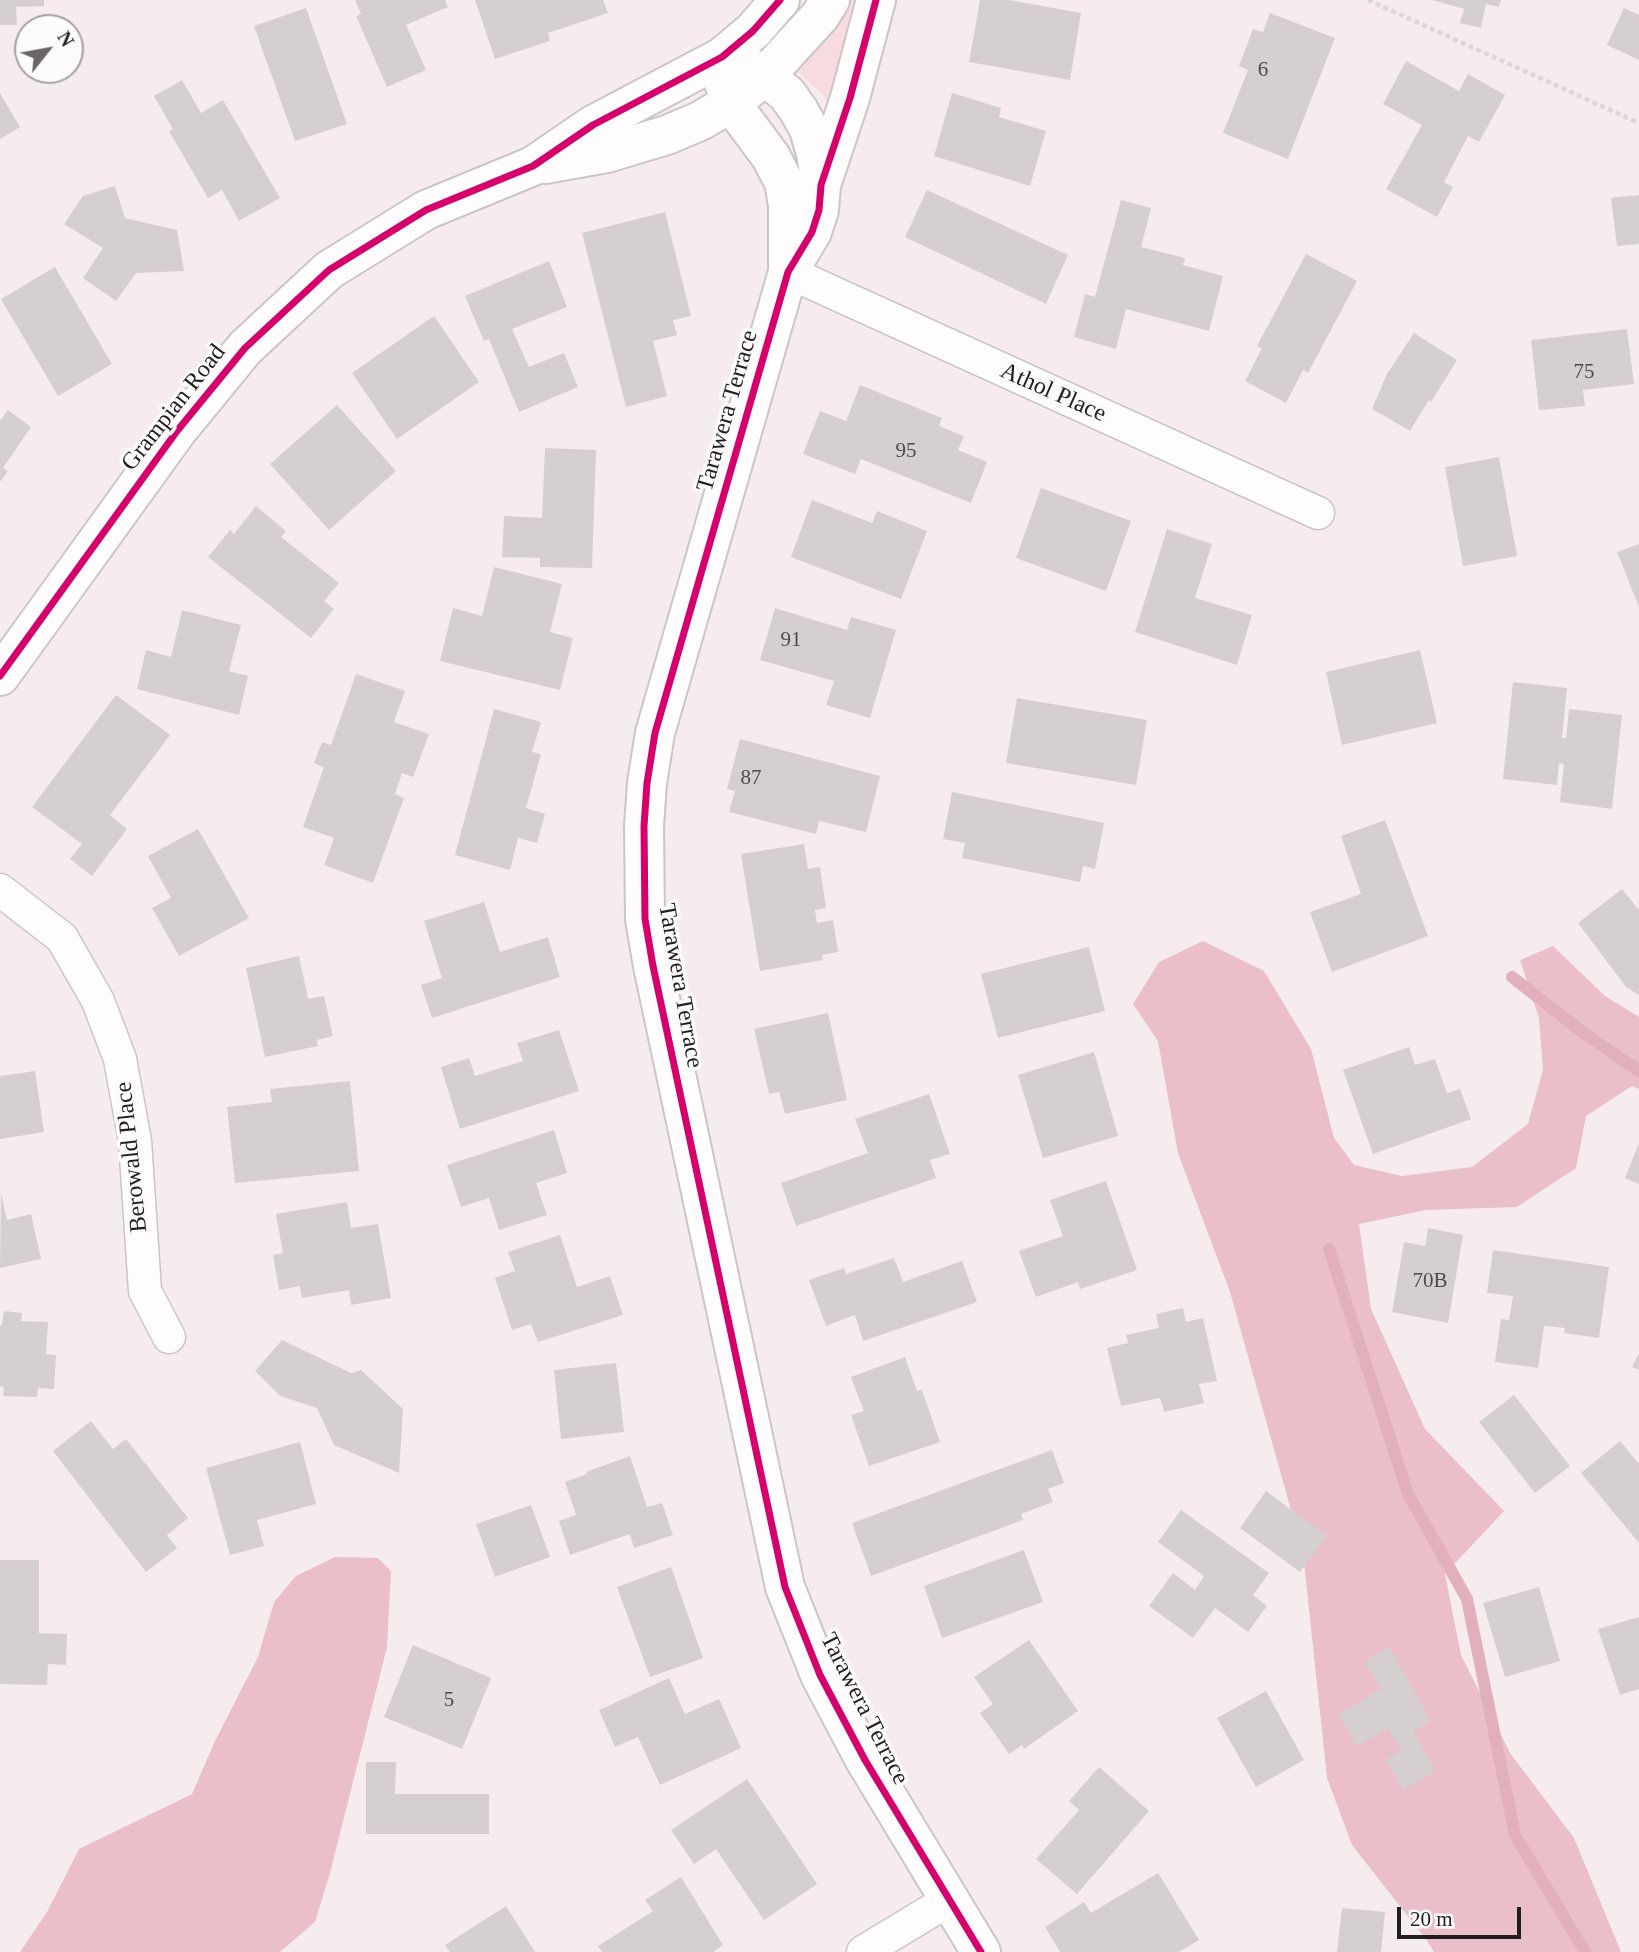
<!DOCTYPE html>
<style>
body{margin:0}
#map{position:relative;width:1639px;height:1952px;overflow:hidden;background:#f6ecee;font-family:Georgia,serif}
canvas{display:block}
.north{position:absolute;left:14px;top:14px;width:70px;height:70px;box-sizing:border-box;background:#fdfafb;border:2px solid #a5a2a3;border-radius:50%;rotate:59deg;font-size:19px;font-weight:700;line-height:28px;text-align:center;color:#221d1e}
.north::after{content:'';display:block;margin:auto;width:24px;height:32px;background:#6c6567;clip-path:polygon(50% 0,100% 100%,50% 72%,0 100%)}
.scale{position:absolute;left:1397px;top:1907px;width:124px;height:32px;box-sizing:border-box;border:4px solid #221d1e;border-top:0;padding-left:9px;font-size:21px;line-height:24px;white-space:nowrap;color:#221d1e;-webkit-text-stroke:5px #fdfafb;paint-order:stroke}
</style>
<div id="map">
<canvas width="1639" height="1952"></canvas>
<div class="north">N</div>
<div class="scale">20 m</div>
</div>
<script>
const g = document.querySelector('canvas').getContext('2d');
g.lineJoin = 'round';
function fillPath(path, color) { g.fillStyle = color; g.fill(path, 'evenodd'); }
const poly = rows => new Path2D(rows.map(r => 'M' + r).join(''));
function trace(path, color, width, dash) { g.strokeStyle = color; g.lineWidth = width; g.lineCap = dash ? 'butt' : 'round'; g.setLineDash(dash || []); g.stroke(path); }
function write(font, color, halo, rows, align = 'center') {
  g.font = font + ' Georgia,serif'; g.lineWidth = 7; g.setLineDash([]); g.textBaseline = 'middle'; g.strokeStyle = halo; g.fillStyle = color; for (const [text, x, y, turn = 0] of rows) {
    g.save(); g.translate(x, y); g.rotate((+turn || 0) * Math.PI / 180); g.textAlign = isNaN(turn) ? turn : align; if (halo) g.strokeText(text, 0, 0); g.fillText(text, 0, 0); g.restore();
  }
}
const green = poly([
 [851,0,856,0,830,105,822,94,795,69,834,26]
]);
const forest = poly([
 [1203,941,1264,971,1311,1049,1334,1138,1354,1165,1402,1176,1472,1167,1528,1124,1543,1070,1539,1018,1520,960,1553,946,1605,996,1639,1017,1639,1089,1632,1086,1586,1116,1576,1168,1517,1207,1426,1210,1359,1224,1371,1309,1425,1429,1504,1511,1445,1574,1461,1655,1510,1753,1574,1838,1621,1952,1434,1952,1428,1942,1352,1845,1327,1778,1303,1553,1230,1292,1178,1153,1158,1041,1133,1004,1159,962],
 [335,1557,378,1558,391,1571,387,1647,330,1873,315,1922,280,1952,20,1952,47,1912,79,1849,192,1794,215,1741,258,1657,274,1602,296,1576]
]);
const stream = poly([
 [1512,977,1581,1031,1639,1071],
 [1329,1249,1408,1494,1467,1599,1515,1835,1585,1952]
]);
const building = poly([
 [0,0,44,0,44,6,16,7,17,25,0,25],
 [355,0,445,0,448,7,406,25,426,70,387,87,356,16,361,14],
 [475,0,603,0,608,13,548,33,550,41,495,59],
 [980,0,1009,0,1081,13,1070,80,969,62],
 [1432,0,1501,0,1499,7,1486,4,1481,28,1460,23,1464,9],
 [306,8,347,124,295,141,254,26],
 [1624,8,1639,15,1639,60,1607,45],
 [1270,13,1335,38,1288,159,1223,133,1248,70,1239,66,1253,29,1263,32],
 [1406,61,1459,91,1468,74,1505,95,1479,142,1468,136,1444,182,1453,187,1437,217,1386,189,1422,125,1383,104],
 [182,80,201,113,223,100,280,198,239,221,222,190,208,198,169,131,173,129,154,96],
 [0,93,20,127,0,139],
 [952,93,1001,108,999,117,1046,131,1030,186,934,156],
 [115,186,125,218,177,230,184,271,136,273,116,301,83,278,103,248,64,224,83,196],
 [927,190,1068,255,1046,304,905,237],
 [1639,195,1639,244,1617,246,1611,198],
 [1121,200,1151,208,1141,247,1185,258,1183,265,1223,276,1209,331,1126,309,1116,349,1074,337,1085,294,1095,297],
 [665,212,691,316,673,320,677,335,653,341,667,396,626,407,582,233],
 [1306,254,1357,281,1308,373,1303,370,1286,403,1245,381,1262,348,1257,346],
 [549,261,567,307,512,329,529,367,564,353,578,387,519,412,489,339,484,341,465,296],
 [55,267,112,364,58,396,1,299],
 [434,316,479,382,397,439,352,373],
 [1627,329,1634,384,1583,390,1585,406,1539,410,1531,340],
 [1414,333,1457,360,1431,402,1429,400,1410,431,1372,409,1387,374],
 [860,385,942,418,939,426,964,436,958,450,987,462,971,503,861,459,855,474,803,454,820,411,846,421],
 [337,405,396,471,329,530,270,464],
 [8,410,31,427,3,468,8,471,0,482,0,421],
 [545,448,596,450,592,568,540,567,540,558,502,557,504,516,542,518],
 [1499,457,1517,556,1463,566,1445,467],
 [1041,488,1131,521,1106,591,1016,558],
 [812,500,872,523,877,511,927,531,901,599,791,557],
 [256,506,286,531,281,537,339,583,324,601,334,609,311,638,208,557,230,530,234,534],
 [1167,529,1212,544,1195,598,1252,615,1237,665,1135,632],
 [1639,544,1639,607,1617,552],
 [494,567,562,584,550,632,573,638,560,690,440,661,453,608,482,616],
 [775,608,847,630,851,617,896,630,870,718,826,705,834,681,760,660],
 [182,610,241,625,229,671,248,676,239,715,137,689,146,650,171,657],
 [1420,650,1437,723,1342,745,1326,672],
 [356,674,405,691,394,722,429,734,413,777,402,773,395,794,404,798,373,883,324,865,334,838,303,827,324,767,314,763,322,742,331,745],
 [1513,682,1567,688,1562,738,1566,738,1569,709,1622,715,1612,809,1560,802,1564,764,1559,763,1557,785,1503,779],
 [116,695,170,735,110,815,127,829,92,876,70,859,82,844,32,807],
 [1017,698,1147,720,1136,785,1006,763],
 [494,709,541,722,532,752,541,754,526,808,545,814,537,843,518,838,510,870,455,855],
 [740,739,880,776,866,832,819,821,816,834,729,812,735,791,727,789],
 [952,792,1104,823,1095,869,1083,866,1080,882,962,858,965,843,943,839],
 [1385,820,1428,936,1332,972,1310,912,1361,894,1341,836],
 [198,829,249,918,179,956,152,908,171,898,148,856],
 [804,844,808,869,820,867,826,908,815,910,817,923,833,920,838,952,822,955,823,960,760,971,741,854],
 [1622,889,1639,910,1639,995,1626,987,1578,923],
 [484,902,500,952,548,937,560,977,432,1018,421,985,442,978,424,921],
 [1089,947,1105,1011,998,1038,981,974],
 [299,956,308,999,324,996,333,1036,317,1040,318,1046,265,1057,246,968],
 [828,1013,847,1100,785,1114,779,1092,769,1094,754,1029],
 [559,1030,579,1091,460,1129,441,1067,469,1058,475,1076,523,1061,517,1043],
 [1409,1047,1415,1065,1435,1059,1447,1093,1460,1089,1471,1119,1373,1154,1343,1070],
 [1094,1052,1118,1136,1043,1158,1018,1075],
 [35,1071,44,1132,0,1139,0,1076],
 [350,1081,359,1171,235,1183,227,1107,272,1102,270,1089],
 [929,1094,950,1154,930,1160,936,1178,796,1226,781,1183,868,1153,855,1119],
 [554,1130,567,1173,536,1183,547,1215,499,1230,489,1198,461,1207,447,1165],
 [1639,1143,1639,1184,1625,1178],
 [1106,1181,1137,1270,1080,1289,1078,1282,1036,1297,1019,1251,1063,1236,1050,1200],
 [1,1193,7,1220,31,1214,41,1259,0,1268],
 [347,1202,351,1228,378,1224,391,1298,351,1305,349,1290,302,1298,300,1286,279,1290,273,1255,283,1253,276,1214],
 [1428,1228,1463,1235,1448,1323,1392,1312,1404,1242,1425,1246],
 [560,1235,577,1287,610,1276,623,1315,538,1342,531,1324,512,1330,495,1278,515,1271,508,1252],
 [1493,1250,1609,1267,1599,1338,1564,1333,1565,1328,1544,1326,1538,1368,1495,1362,1501,1319,1509,1320,1513,1296,1487,1293],
 [894,1258,903,1282,962,1261,977,1302,863,1341,855,1315,826,1326,809,1280,844,1268,846,1274],
 [1183,1308,1186,1322,1203,1318,1217,1381,1199,1384,1204,1403,1164,1412,1160,1398,1121,1406,1107,1348,1128,1343,1126,1335,1159,1328,1156,1314],
 [4,1311,22,1313,21,1321,48,1322,46,1354,56,1355,54,1389,38,1388,37,1397,3,1396,4,1387,0,1386,0,1325,2,1325],
 [282,1340,351,1373,361,1370,403,1409,399,1473,334,1445,317,1408,280,1396,255,1371],
 [1639,1353,1639,1370,1632,1367],
 [905,1357,917,1391,922,1390,940,1442,869,1466,851,1415,864,1411,851,1377],
 [616,1363,624,1432,561,1439,554,1370],
 [1514,1395,1570,1466,1535,1493,1479,1422],
 [91,1421,113,1449,126,1439,188,1518,167,1535,177,1548,146,1572,53,1451],
 [1620,1441,1639,1464,1639,1543,1581,1473],
 [300,1442,316,1504,257,1520,264,1546,230,1555,206,1468],
 [1052,1450,1064,1483,1048,1489,1053,1502,1021,1514,1023,1520,871,1576,852,1523],
 [630,1456,647,1507,662,1503,673,1535,634,1548,630,1534,570,1555,559,1521,576,1515,565,1482,587,1474,586,1472],
 [1266,1491,1327,1536,1300,1572,1240,1528],
 [531,1505,550,1557,495,1577,476,1524],
 [1181,1510,1269,1573,1253,1595,1267,1606,1248,1632,1215,1608,1193,1638,1149,1606,1173,1573,1195,1590,1204,1576,1158,1542],
 [1024,1550,1043,1602,942,1638,924,1586],
 [0,1560,39,1560,39,1633,67,1634,66,1665,48,1664,47,1685,0,1684],
 [671,1567,703,1658,650,1677,617,1587],
 [1539,1587,1560,1661,1505,1677,1483,1603],
 [1639,1617,1639,1689,1620,1695,1598,1629],
 [1029,1640,1078,1711,1024,1749,1022,1745,1009,1754,980,1713,993,1704,974,1677],
 [413,1645,491,1678,462,1749,384,1717],
 [1389,1647,1431,1721,1413,1731,1435,1771,1403,1790,1386,1760,1401,1751,1388,1728,1357,1746,1338,1714,1381,1689,1365,1661],
 [669,1678,685,1714,719,1699,741,1748,660,1785,638,1737,615,1747,599,1710],
 [1266,1691,1304,1760,1256,1787,1217,1718],
 [366,1762,396,1762,395,1794,489,1794,489,1834,366,1834],
 [1099,1767,1149,1811,1077,1894,1036,1859,1079,1810,1069,1801],
 [747,1779,817,1884,764,1920,716,1849,694,1864,671,1830],
 [1158,1873,1199,1940,1179,1952,1060,1952,1045,1927,1084,1902,1091,1913],
 [681,1877,723,1945,713,1952,602,1952,598,1946,653,1911,645,1900],
 [506,1906,535,1952,450,1952,445,1945],
 [1342,1908,1385,1912,1381,1952,1337,1952]
]);
const path = poly([
 [1368,0,1639,123]
]);
const minor = poly([
 [788,272,1318,513],
 [0,890,62,938,98,1001,120,1059,135,1141,145,1291,169,1337],
 [863,1952,949,1900]
]);
const tertiary = poly([
 [876,0,850,98,821,185,819,210,812,232,788,272,655,733,647,783,644,826,645,919,653,966,785,1587,820,1675,865,1760,981,1952],
 [744,64,765,76,787,94,799,111,809,129,816,154,821,184],
 [723,80,731,103,771,157,784,182,788,205,788,271],
 [545,164,607,153,667,135,700,121,731,103,765,76,820,16,830,0],
 [0,676,177,431,245,348,329,270,426,210,533,166,593,125,722,57,753,31,780,0]
]);
const cycleway = poly([
 [876,0,850,98,821,185,819,210,812,232,788,272,655,733,647,783,644,826,645,919,653,966,785,1587,820,1675,865,1760,981,1952],
 [0,676,177,431,245,348,329,270,426,210,533,166,593,125,722,57,753,31,780,0]
]);
const numberNames = [
 ["6",1263,70],
 ["75",1584,372],
 ["95",906,451],
 ["91",791,640],
 ["87",751,778],
 ["70B",1430,1281],
 ["5",449,1700]
];
const streetNames = [
 ["Athol Place",1053,393,24],
 ["Grampian Road",174,408,-52],
 ["Tarawera Terrace",728,411,-74],
 ["Tarawera Terrace",680,986,80],
 ["Berowald Place",132,1157,-96],
 ["Tarawera Terrace",864,1709,63]
];
fillPath(green, '#f8dae1');
fillPath(forest, '#eabfc9');
trace(stream, '#e2b0bc', 12);
fillPath(building, '#d6cfd0');
trace(minor, '#ccc5c6', 35);
trace(tertiary, '#ccc5c6', 42);
trace(path, '#dad7d8', 4.5, [5, 3.5]);
trace(minor, '#fefcfc', 32);
trace(tertiary, '#fefcfc', 38);
trace(cycleway, '#d6006c', 7);
write('21px', '#4f4a4a', null, numberNames);
write('24px', '#221d1e', '#fdfafb', streetNames);
</script>
